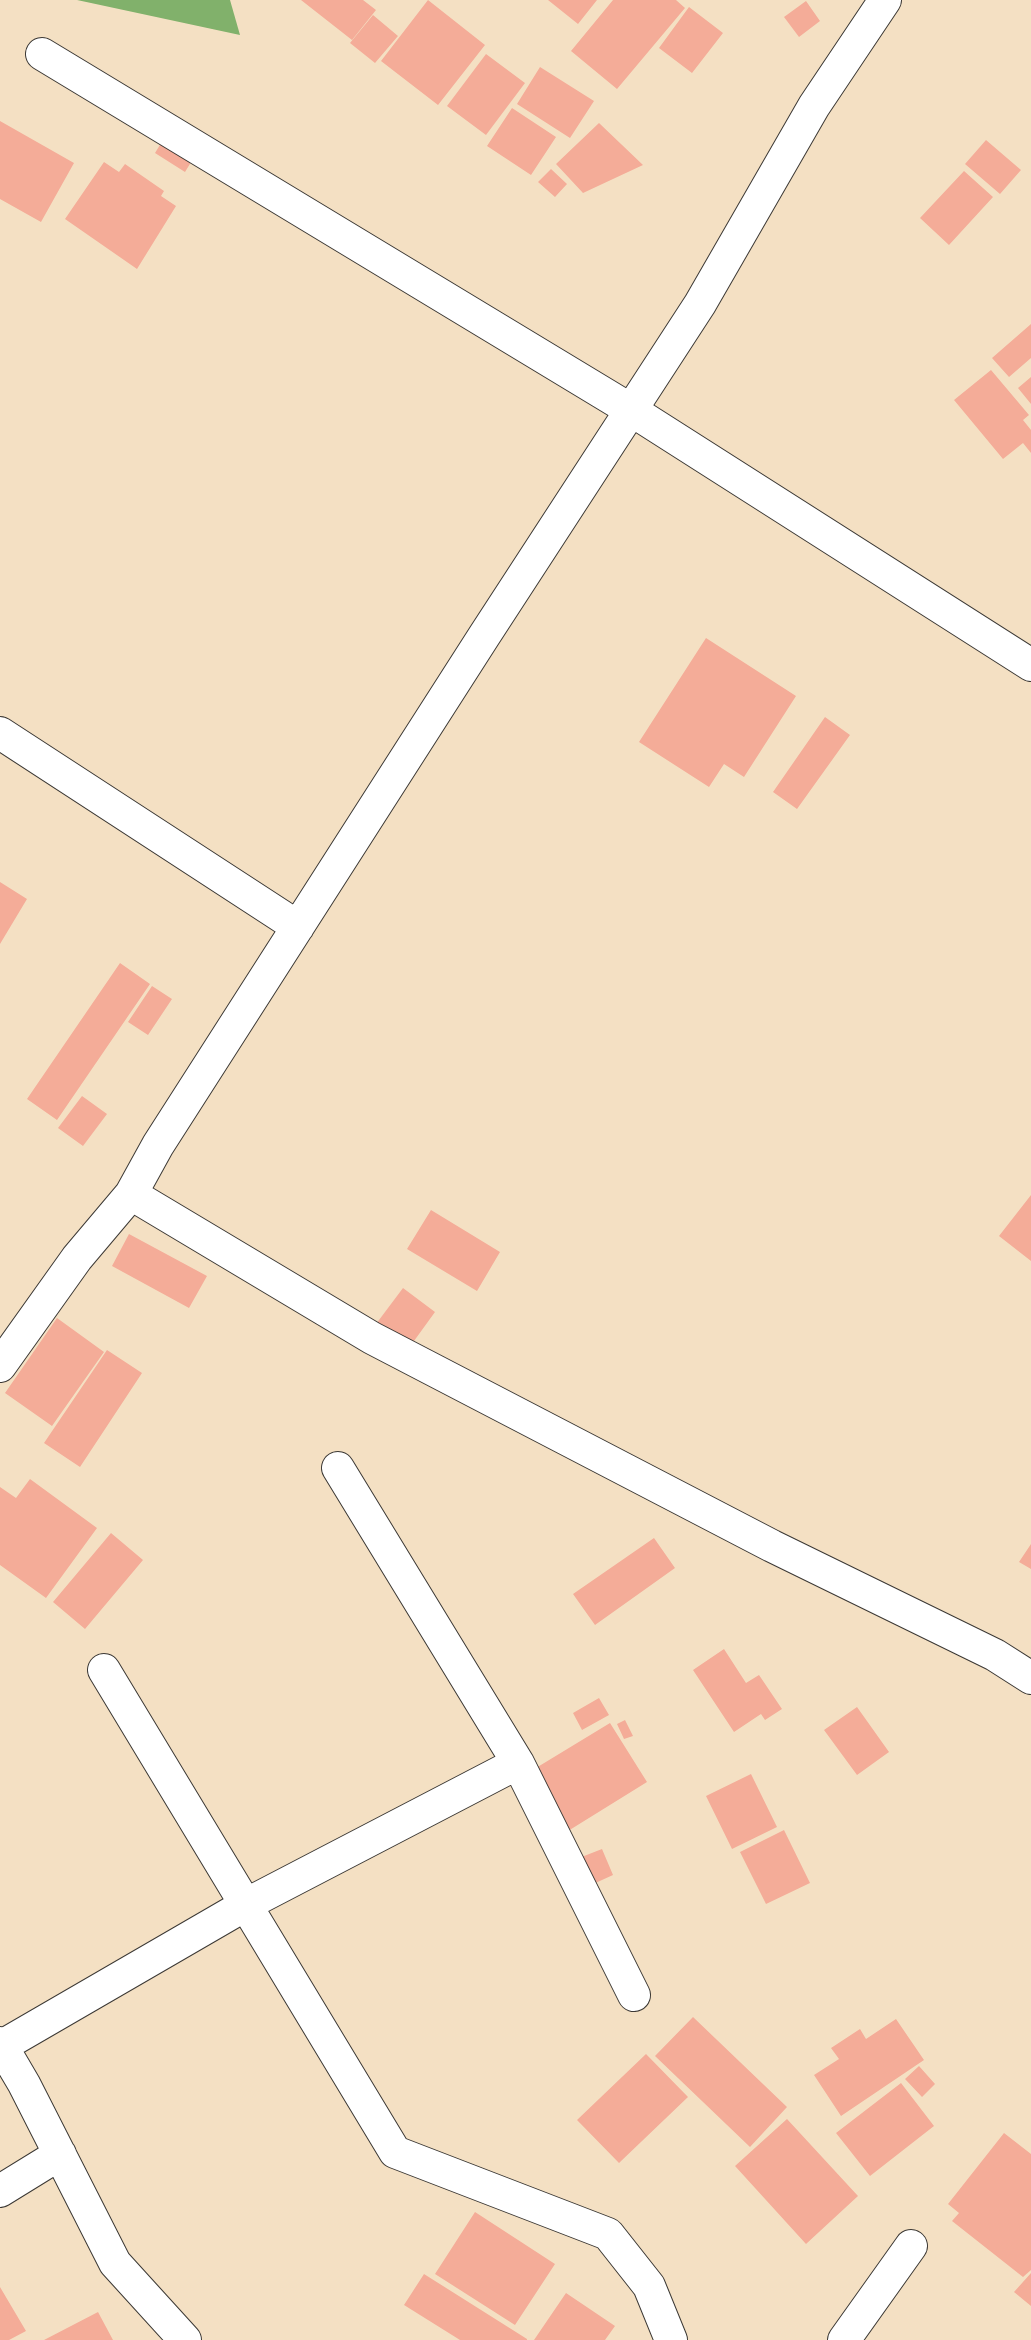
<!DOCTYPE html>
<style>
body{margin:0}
canvas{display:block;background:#f4e0c3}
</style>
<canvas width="1031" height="2340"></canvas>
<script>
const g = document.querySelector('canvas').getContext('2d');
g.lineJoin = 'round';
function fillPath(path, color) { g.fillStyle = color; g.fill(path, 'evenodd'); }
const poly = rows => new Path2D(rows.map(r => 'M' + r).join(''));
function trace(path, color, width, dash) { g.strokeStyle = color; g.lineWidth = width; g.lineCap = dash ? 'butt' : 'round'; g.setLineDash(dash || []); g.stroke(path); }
const forest = poly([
 [77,0,230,0,240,35]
]);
const building = poly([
 [301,0,363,0,376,10,352,40],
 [428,0,485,45,438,105,381,61],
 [548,0,597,0,578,24],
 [613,0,676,0,685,8,617,89,571,51],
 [806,1,820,21,799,37,784,17],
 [689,7,723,33,692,73,659,48],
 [373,15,398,36,375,63,350,43],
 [486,54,525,83,486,135,447,106],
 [540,67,594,101,570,138,517,104],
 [512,108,556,137,531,175,487,146],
 [0,121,74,163,41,222,0,199],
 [599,123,643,165,583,193,556,164],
 [166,135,196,154,185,172,155,153],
 [986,140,1021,170,1000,194,965,164],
 [104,162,119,172,125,164,164,191,161,196,176,206,137,269,65,219],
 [551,169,567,184,555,197,538,182],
 [964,171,993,197,949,245,920,218],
 [1031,324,1031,358,1009,377,992,358],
 [991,370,1029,415,1023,420,1031,430,1031,453,1023,443,1003,459,954,400],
 [1031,377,1031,404,1018,388],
 [706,638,796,696,744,777,724,764,709,787,639,742],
 [825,717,850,735,797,809,773,792],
 [0,882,27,899,0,944],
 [120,963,150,984,57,1120,27,1099],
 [152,986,172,999,148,1035,128,1022],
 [82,1096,107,1114,83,1146,58,1128],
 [1031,1195,1031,1261,999,1236],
 [431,1210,500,1252,477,1291,407,1249],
 [129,1234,207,1276,189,1308,112,1266],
 [403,1288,435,1312,406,1352,373,1328],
 [57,1318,104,1352,52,1426,5,1393],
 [107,1350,142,1373,80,1467,44,1443],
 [30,1479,97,1528,46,1598,0,1565,0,1487,16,1498],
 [111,1533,143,1560,85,1629,53,1602],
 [654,1538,675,1568,595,1625,573,1594],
 [1031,1544,1031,1569,1019,1562],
 [724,1649,746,1683,759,1675,782,1709,765,1720,761,1714,734,1732,693,1670],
 [599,1698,609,1715,582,1730,573,1713],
 [857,1707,889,1752,857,1775,824,1730],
 [625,1720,633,1736,624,1739,617,1724],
 [610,1723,647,1782,568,1831,531,1771],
 [751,1774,777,1827,732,1849,706,1796],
 [784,1830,810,1883,766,1904,740,1852],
 [602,1849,613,1875,591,1885,579,1858],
 [693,2017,787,2107,750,2147,655,2056],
 [896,2019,924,2060,841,2116,814,2075,839,2059,831,2048,860,2029,866,2039],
 [646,2054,688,2097,619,2163,577,2120],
 [919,2066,935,2084,922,2097,905,2079],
 [901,2083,934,2126,870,2176,836,2133],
 [787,2119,858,2196,806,2244,735,2166],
 [1004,2133,1031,2154,1031,2270,1023,2277,952,2221,959,2213,948,2204],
 [475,2212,555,2264,515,2325,435,2274],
 [1031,2273,1031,2306,1014,2292],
 [424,2274,527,2339,527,2340,460,2340,404,2305],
 [0,2287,26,2331,9,2340,0,2340],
 [566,2293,615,2326,605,2340,534,2340],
 [98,2312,113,2340,44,2340]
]);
const minor = poly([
 [42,54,631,410,1031,665],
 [0,733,298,927],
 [131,1194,372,1338,772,1546,995,1655,1031,1678],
 [0,1366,77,1258,131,1194,158,1145,484,636,700,304,814,106,885,0],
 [338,1468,518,1763,634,1995],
 [104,1670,395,2152,608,2234,649,2286,671,2340],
 [0,2043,24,2084,115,2263,185,2340],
 [2,2046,247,1904,518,1763],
 [0,2191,60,2154],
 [844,2340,911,2246]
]);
fillPath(forest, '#81b16b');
fillPath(building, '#f4ac98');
trace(minor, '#3c3935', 34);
trace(minor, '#fff', 32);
</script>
